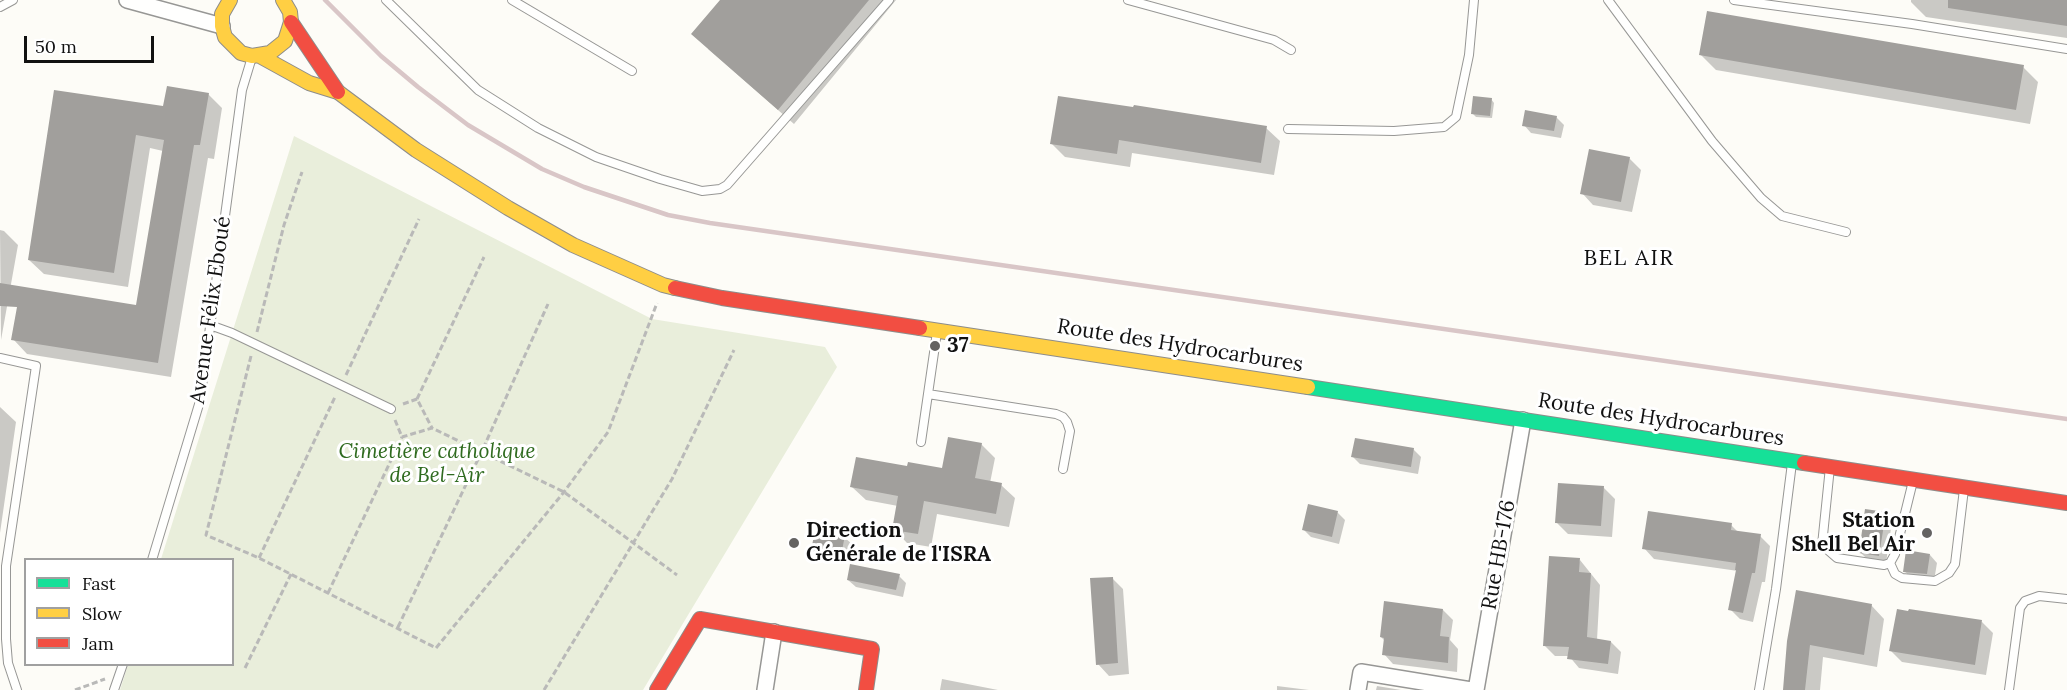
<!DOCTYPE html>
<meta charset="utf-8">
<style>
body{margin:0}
#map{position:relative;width:2067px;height:690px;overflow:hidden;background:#fdfcf7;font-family:Lora,serif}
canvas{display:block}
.legend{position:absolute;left:24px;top:558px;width:210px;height:108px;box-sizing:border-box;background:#fff;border:2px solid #a0a0a0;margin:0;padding:8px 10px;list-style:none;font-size:18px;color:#111}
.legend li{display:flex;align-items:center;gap:12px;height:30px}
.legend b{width:30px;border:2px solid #a0a0a0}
.scale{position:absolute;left:24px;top:36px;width:130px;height:27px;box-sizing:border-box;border:3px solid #111;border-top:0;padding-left:8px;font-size:18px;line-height:21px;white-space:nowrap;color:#111;-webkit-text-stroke:4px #fff;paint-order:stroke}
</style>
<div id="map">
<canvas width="2067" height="690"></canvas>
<ul class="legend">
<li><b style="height:8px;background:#16e098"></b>Fast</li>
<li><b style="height:8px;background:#ffcf43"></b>Slow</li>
<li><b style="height:8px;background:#f24e42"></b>Jam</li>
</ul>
<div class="scale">50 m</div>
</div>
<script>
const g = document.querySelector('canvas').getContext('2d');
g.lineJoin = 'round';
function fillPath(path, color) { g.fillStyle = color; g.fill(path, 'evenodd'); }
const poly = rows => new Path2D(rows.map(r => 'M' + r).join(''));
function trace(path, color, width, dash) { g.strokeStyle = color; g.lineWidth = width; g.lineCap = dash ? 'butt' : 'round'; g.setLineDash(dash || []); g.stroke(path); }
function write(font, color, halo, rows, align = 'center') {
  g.font = font + ' Lora,serif'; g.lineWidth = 6; g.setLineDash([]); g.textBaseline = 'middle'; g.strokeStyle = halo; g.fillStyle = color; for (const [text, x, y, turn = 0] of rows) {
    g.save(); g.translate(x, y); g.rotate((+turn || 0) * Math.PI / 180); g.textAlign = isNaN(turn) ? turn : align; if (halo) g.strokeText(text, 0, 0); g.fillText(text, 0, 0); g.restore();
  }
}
const cemetery = poly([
 [294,136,652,319,825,347,837,367,643,690,120,690,128,665,232,664,232,560,161,559]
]);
const shadow = poly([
 [722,0,896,0,794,124,708,49],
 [1911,0,2067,0,2067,38,1926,17,1911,2],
 [1701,55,2023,67,2038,82,2030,124,1716,70],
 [56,91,165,108,208,94,222,108,214,159,208,158,171,377,27,354,13,339,138,306,163,151,150,148,128,287,44,274,29,260],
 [1491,99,1494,103,1492,118,1476,117,1472,113],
 [1556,117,1564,125,1561,138,1531,133,1524,125],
 [1266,128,1280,141,1274,175,1132,153,1130,167,1065,157,1052,144],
 [1629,158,1641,170,1632,212,1593,205,1582,193],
 [0,230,4,231,18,245,1,340],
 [0,407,16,422,0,533],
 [981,444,995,458,990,483,1001,485,1015,498,1009,527,937,514,931,547,907,543,894,529,898,506,866,500,852,487,908,467,943,470],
 [1413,449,1421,457,1418,474,1360,464,1353,457],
 [1603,487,1615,499,1612,537,1568,534,1557,523],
 [1337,512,1345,520,1339,544,1311,537,1304,530],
 [1885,513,1892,521,1886,563,1868,560,1860,552],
 [1731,525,1739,533,1760,536,1770,546,1765,582,1762,582,1753,622,1740,619,1730,609,1738,571,1654,559,1644,548],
 [844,537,852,544,848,563,820,558,812,550],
 [1930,555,1937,563,1934,581,1912,578,1904,571],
 [1580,560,1600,585,1597,640,1611,642,1621,652,1618,674,1579,668,1569,656,1555,656,1544,645],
 [899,576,906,583,903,597,856,587,848,580],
 [1112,578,1123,589,1129,674,1109,676,1098,664],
 [1871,605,1884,619,1877,667,1823,657,1820,690,1784,690,1788,641],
 [1443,610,1453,620,1450,640,1458,649,1457,672,1393,664,1384,654,1385,641,1381,637],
 [1982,622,1993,633,1986,675,1902,662,1891,651],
 [942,679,998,690,940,690],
 [1277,686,1309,690,1277,690],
 [1377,686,1401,690,1376,690]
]);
const building = poly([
 [720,0,869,0,778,110,691,34],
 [1948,0,2067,0,2067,26,1948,8],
 [1707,11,2024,65,2016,110,1699,55],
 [167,86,209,93,200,145,194,145,158,363,11,340,17,307,0,306,0,283,136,305,164,140,136,135,114,273,28,260,54,90,163,106],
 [1058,96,1133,107,1134,105,1267,126,1261,163,1119,140,1117,154,1050,144],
 [1473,96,1492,98,1490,116,1471,114],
 [1525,110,1557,116,1554,131,1522,126],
 [1589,149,1630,157,1621,202,1580,194],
 [948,437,982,443,975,478,1002,483,996,514,924,501,918,534,892,530,898,496,850,487,856,457,907,466,908,462,942,468],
 [1355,438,1414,448,1411,467,1351,457],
 [1558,483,1604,486,1601,526,1555,523],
 [1308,504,1338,511,1332,537,1302,530],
 [1865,509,1886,512,1879,556,1859,553],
 [1648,511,1732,523,1731,530,1761,534,1755,573,1752,573,1743,613,1728,610,1736,570,1735,570,1736,563,1642,549],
 [815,530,845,535,841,556,811,551],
 [1906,550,1930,554,1927,574,1903,572],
 [1549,556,1580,558,1579,572,1591,573,1587,637,1611,641,1608,664,1567,659,1569,647,1543,646],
 [850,564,900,574,896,590,847,580],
 [1113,577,1118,663,1096,665,1090,578],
 [1796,590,1872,604,1864,655,1810,645,1805,690,1783,690,1787,641],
 [1384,601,1443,609,1440,636,1449,637,1448,663,1382,655,1384,638,1380,637],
 [1897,609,1908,611,1909,609,1982,620,1975,665,1889,651]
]);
const path = poly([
 [257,332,284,225,302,172],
 [251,356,206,535,259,558,436,648,564,492,608,432,657,303],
 [346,375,419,219],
 [417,399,484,257],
 [403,404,417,399,432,428],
 [395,420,402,437,432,428,564,492,677,575],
 [259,558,335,397],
 [328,593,402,437],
 [398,627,482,451,548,304],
 [245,668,291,574],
 [75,690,105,679],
 [544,690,672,479,734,350]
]);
const lane = poly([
 [386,0,478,90,538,128,596,157,660,179,702,191,720,189,727,185,889,0],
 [512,0,632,71],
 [1128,0,1274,40,1291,50],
 [1608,0,1712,141,1761,198,1782,216,1846,232],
 [1734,0,1912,24,2067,49],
 [0,7,13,0],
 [1288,129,1394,131,1444,127,1456,117,1469,55,1474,0],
 [210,325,232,333,391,409],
 [0,358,36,366,6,566,6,639,8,663,17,690],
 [928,394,1056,414,1063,417,1067,422,1070,431,1063,469],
 [921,442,937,332],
 [1830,467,1822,545,1837,558,1884,565,1890,563,1895,554,1913,481],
 [152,560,200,401,242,90,252,57],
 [1890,563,1895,574,1902,578,1935,581,1949,573,1955,564,1964,489],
 [114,690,123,664],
 [1759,690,1776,589,1792,463],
 [2009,690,2020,608,2025,601,2039,596,2067,599]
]);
const street = poly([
 [127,0,222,26],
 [765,690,774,632],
 [1358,690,1361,672,1471,690],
 [1476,690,1523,420]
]);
const fast = poly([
 [1308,387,1804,463]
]);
const slow = poly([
 [230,0,222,14,222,26,225,37,241,53,252,56,270,53,285,41,291,22,290,12,283,0],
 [260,56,309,83,338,92,416,150,508,208,573,245,663,285,675,288],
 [920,328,1308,387]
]);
const jam = poly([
 [291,22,338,92],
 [675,288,722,298,920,328],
 [1804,463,2067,503],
 [657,690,700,619,872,649,866,690]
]);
const rail = poly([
 [325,0,381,56,418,87,468,125,542,169,584,187,668,215,710,223,2067,419]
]);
const markers = [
 [935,346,6,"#646362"],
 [1927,533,6,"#646362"],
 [794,543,6,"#646362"]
];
const streetNames = [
 ["Avenue Félix Eboué",211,310,-82],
 ["Route des Hydrocarbures",1180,346,9],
 ["Route des Hydrocarbures",1661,420,9],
 ["Rue HB-176",1499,555,-80]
];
const poiNames = [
 ["37",947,346],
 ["Station",1915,521,"right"],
 ["Shell Bel Air",1915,545,"right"],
 ["Direction",806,531],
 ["Générale de l'ISRA",806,555]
];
const parkNames = [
 ["Cimetière catholique",437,452],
 ["de Bel-Air",437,476]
];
const neighbourhoodNames = [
 ["BEL AIR",1629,259]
];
fillPath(cemetery, '#e9eedb');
fillPath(shadow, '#0003');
fillPath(building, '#a19f9c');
trace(lane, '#979795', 10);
trace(street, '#979795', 18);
trace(fast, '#8e8d8b', 16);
trace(slow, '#8e8d8b', 16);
trace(jam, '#8e8d8b', 16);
trace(path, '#b9b9b8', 3, [6, 3]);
trace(lane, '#fffffe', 8);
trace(street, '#fffffe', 15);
trace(fast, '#16e098', 14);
trace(slow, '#ffcf43', 14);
trace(jam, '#f24e42', 14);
trace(rail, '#d9c6c7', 4.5);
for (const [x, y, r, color] of markers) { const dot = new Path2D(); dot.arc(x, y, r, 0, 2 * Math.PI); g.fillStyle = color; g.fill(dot); trace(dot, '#fff', 2); }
write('21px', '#111', '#fff', streetNames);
write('bold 21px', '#111', '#fff', poiNames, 'left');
write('italic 21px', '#2f6b1f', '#fff', parkNames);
g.letterSpacing = '1.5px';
write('22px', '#111', '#fff', neighbourhoodNames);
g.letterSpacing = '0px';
</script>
